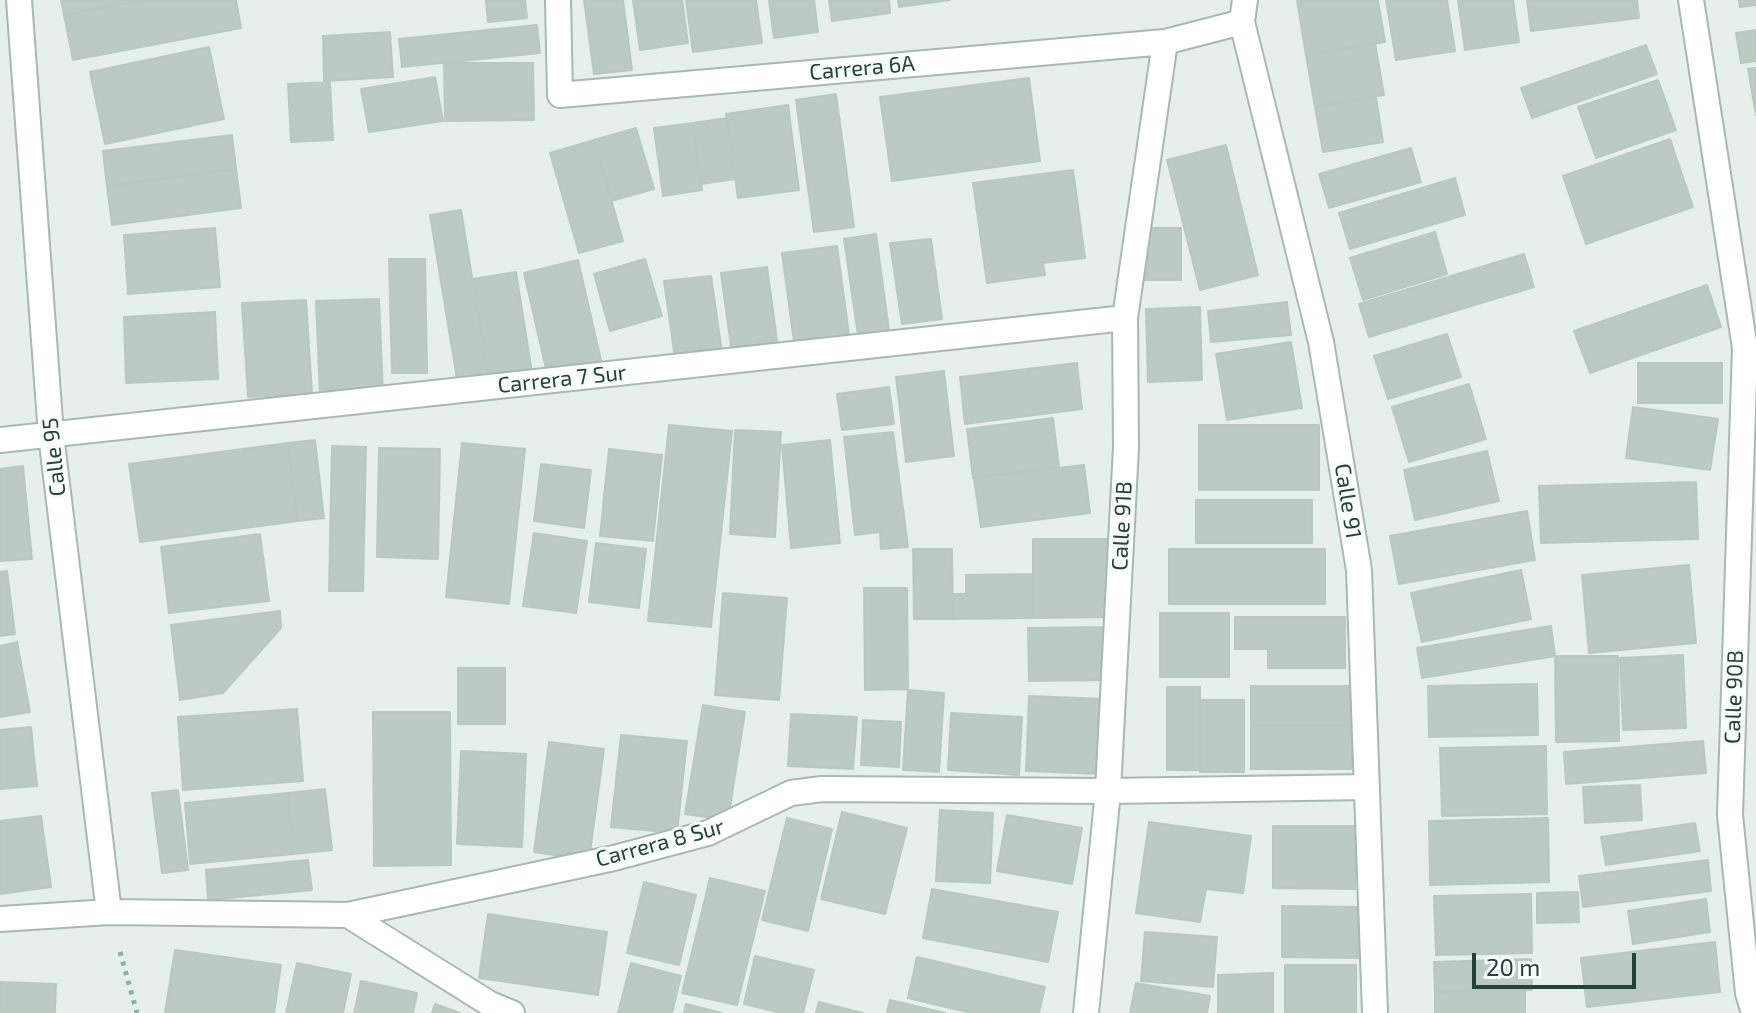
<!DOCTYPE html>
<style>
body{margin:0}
#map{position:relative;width:1756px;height:1013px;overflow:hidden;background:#e6efeb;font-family:"Exo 2",sans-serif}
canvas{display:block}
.scale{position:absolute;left:1472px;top:953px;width:164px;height:36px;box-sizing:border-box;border:4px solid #24423a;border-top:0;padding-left:10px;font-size:24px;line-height:28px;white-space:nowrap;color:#24423a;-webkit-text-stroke:6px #f7fbf9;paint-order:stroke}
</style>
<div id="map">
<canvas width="1756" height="1013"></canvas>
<div class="scale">20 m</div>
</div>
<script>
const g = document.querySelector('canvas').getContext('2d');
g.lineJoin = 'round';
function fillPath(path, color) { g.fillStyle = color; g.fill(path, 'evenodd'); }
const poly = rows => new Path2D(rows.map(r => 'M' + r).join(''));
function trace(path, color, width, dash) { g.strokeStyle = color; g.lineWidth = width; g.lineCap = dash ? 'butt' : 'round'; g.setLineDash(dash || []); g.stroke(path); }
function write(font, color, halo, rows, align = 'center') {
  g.font = font + ' "Exo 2",sans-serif'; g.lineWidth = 6; g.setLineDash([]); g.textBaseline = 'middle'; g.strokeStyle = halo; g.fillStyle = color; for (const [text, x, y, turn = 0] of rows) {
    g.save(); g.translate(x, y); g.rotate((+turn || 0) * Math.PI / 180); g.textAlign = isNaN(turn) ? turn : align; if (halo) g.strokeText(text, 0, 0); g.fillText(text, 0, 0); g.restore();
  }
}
const building = poly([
 [61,0,144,0,64,15,61,0],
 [144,0,236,0,241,28,73,60,64,15,144,0],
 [486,0,525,0,527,18,488,22,486,0],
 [584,0,623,0,632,70,594,74,584,0],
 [633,0,682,0,688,43,640,50,633,0],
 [686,0,756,0,762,43,693,52,686,0],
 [769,0,814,0,818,32,774,38,769,0],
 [829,0,889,0,890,13,832,21,829,0],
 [898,0,950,0,899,7,898,0],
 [1297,0,1378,0,1385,42,1306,55,1297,0],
 [1386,0,1447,0,1455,51,1396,60,1386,0],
 [1458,0,1513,0,1519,42,1465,50,1458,0],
 [1527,0,1637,0,1639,18,1531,31,1527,0],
 [1739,0,1756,0,1756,5,1740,7,1739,0],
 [537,25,540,53,402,67,399,39,537,25],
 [1756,30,1756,61,1741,63,1736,33,1756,30],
 [390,32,393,77,324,81,323,36,390,32],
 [1375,43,1384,95,1315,107,1306,55,1375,43],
 [1646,45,1657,74,1532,118,1521,88,1646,45],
 [209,47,224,119,105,144,90,72,209,47],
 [444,63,533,63,534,120,445,121,444,63],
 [1756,68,1756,115,1748,69,1756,68],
 [435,77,443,121,369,132,361,89,435,77],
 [1029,78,1040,161,892,181,880,97,1029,78],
 [1658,80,1676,130,1596,158,1578,107,1658,80],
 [330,82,333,140,291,142,288,84,330,82],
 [836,94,854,227,814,232,796,100,836,94],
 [1376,97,1383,142,1323,152,1315,107,1376,97],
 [788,105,799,190,738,198,726,114,788,105],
 [727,118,735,179,701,184,693,123,727,118],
 [693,123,702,190,663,196,654,128,693,123],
 [636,128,654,189,611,201,594,140,636,128],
 [232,135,236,169,107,186,103,151,232,135],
 [1670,139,1693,207,1586,244,1563,176,1670,139],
 [594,140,623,241,579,253,550,153,594,140],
 [1226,145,1258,275,1200,290,1167,160,1226,145],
 [1411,148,1421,182,1329,208,1319,174,1411,148],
 [236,169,241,208,112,225,107,186,236,169],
 [1073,170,1085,258,1043,263,1045,275,987,283,973,183,1073,170],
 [1455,178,1465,215,1350,249,1339,213,1455,178],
 [461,210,489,380,458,385,430,215,461,210],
 [215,228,220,287,128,294,124,235,215,228],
 [1145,228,1181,228,1181,280,1145,280,1145,228],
 [1435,232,1447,274,1363,300,1350,258,1435,232],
 [876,234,890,338,859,342,844,239,876,234],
 [931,239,942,319,902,324,890,243,931,239],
 [837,246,850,342,795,349,782,253,837,246],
 [1524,254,1534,287,1369,337,1359,304,1524,254],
 [389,259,425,259,427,373,392,373,389,259],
 [645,259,662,316,610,331,594,274,645,259],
 [578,260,601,360,547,373,524,273,578,260],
 [767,267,778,348,732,354,721,273,767,267],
 [516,272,532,373,489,380,473,279,516,272],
 [711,276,723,359,676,365,664,281,711,276],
 [1707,285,1721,327,1590,373,1574,331,1707,285],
 [379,299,383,394,320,395,316,301,379,299],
 [306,300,312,394,248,397,242,303,306,300],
 [1287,302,1291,335,1211,342,1208,311,1287,302],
 [1200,307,1202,380,1148,382,1146,309,1200,307],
 [215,312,218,379,126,383,124,317,215,312],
 [1447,334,1461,377,1388,399,1374,356,1447,334],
 [1291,342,1302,408,1227,420,1216,354,1291,342],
 [1077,363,1082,409,965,424,960,377,1077,363],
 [1638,363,1722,363,1722,403,1638,403,1638,363],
 [944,371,954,456,906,462,896,377,944,371],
 [1469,384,1486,439,1409,462,1392,407,1469,384],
 [889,387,894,424,842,430,837,394,889,387],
 [1633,407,1718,419,1710,470,1626,458,1633,407],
 [1053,418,1059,467,973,478,967,429,1053,418],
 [669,425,732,431,711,627,648,621,669,425],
 [1199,425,1319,425,1319,490,1199,490,1199,425],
 [735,430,781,432,775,537,730,534,735,430],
 [893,432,908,547,881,549,880,532,855,535,844,437,893,432],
 [315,440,324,518,298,521,288,443,315,440],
 [830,440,840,543,791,548,782,445,830,440],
 [288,443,298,521,140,542,129,464,288,443],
 [462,443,525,449,509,604,446,597,462,443],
 [332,446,366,447,363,591,329,591,332,446],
 [379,448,440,449,438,559,377,557,379,448],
 [609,449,662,455,653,541,600,536,609,449],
 [1487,451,1499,501,1415,520,1404,470,1487,451],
 [541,464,591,470,584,528,534,521,541,464],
 [1084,465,1090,513,981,527,974,478,1084,465],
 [23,466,32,559,0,561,0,469,23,466],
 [1696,482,1698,539,1541,543,1539,486,1696,482],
 [1196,500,1312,500,1312,543,1196,543,1196,500],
 [1527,511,1535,560,1399,584,1390,536,1527,511],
 [534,533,587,541,576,613,523,606,534,533],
 [260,534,269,601,169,613,161,547,260,534],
 [1033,539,1108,539,1108,617,1033,618,1033,539],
 [596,543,646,549,639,608,589,602,596,543],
 [913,549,952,549,953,619,914,619,913,549],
 [1169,549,1325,549,1325,604,1169,604,1169,549],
 [1689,565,1696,643,1589,653,1582,575,1689,565],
 [1521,570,1531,619,1422,642,1411,593,1521,570],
 [7,571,15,634,0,636,0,572,7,571],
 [1033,574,1033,618,953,619,953,594,966,594,966,575,1033,574],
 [864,588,907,588,908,689,865,690,864,588],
 [723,593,787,598,779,700,715,695,723,593],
 [280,611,281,628,223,693,180,700,171,625,280,611],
 [1160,613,1229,613,1229,677,1160,677,1160,613],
 [1235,617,1345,617,1345,668,1268,668,1268,649,1235,649,1235,617],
 [1551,626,1555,656,1422,678,1417,648,1551,626],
 [1110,627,1111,680,1029,681,1028,628,1110,627],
 [17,642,30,712,0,717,0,646,17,642],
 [1683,655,1686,728,1623,730,1620,658,1683,655],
 [1555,656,1618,656,1619,741,1556,742,1555,656],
 [458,668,505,668,505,724,458,724,458,668],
 [1537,684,1538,735,1429,737,1428,686,1537,684],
 [1251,686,1352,686,1352,725,1251,725,1251,686],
 [1167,687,1200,687,1200,770,1167,770,1167,687],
 [908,690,944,693,939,772,903,770,908,690],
 [1029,696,1105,699,1101,774,1026,771,1029,696],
 [1200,700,1244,700,1244,772,1200,772,1200,700],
 [703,705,745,712,728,820,685,814,703,705],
 [297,709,303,781,183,790,178,717,297,709],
 [373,712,450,712,451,865,374,866,373,712],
 [951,713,1022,717,1019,775,948,770,951,713],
 [791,714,857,717,853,769,788,766,791,714],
 [863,720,901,722,899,767,861,765,863,720],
 [1251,725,1351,725,1351,769,1251,769,1251,725],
 [31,727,37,786,0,789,0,730,31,727],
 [621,735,687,741,677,833,611,827,621,735],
 [1703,741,1706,773,1566,784,1564,752,1703,741],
 [549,742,604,749,589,860,534,852,549,742],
 [1546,746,1547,814,1442,816,1440,748,1546,746],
 [461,751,526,754,522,847,457,844,461,751],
 [1640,785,1642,820,1585,823,1583,787,1640,785],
 [325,789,332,850,293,854,288,793,325,789],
 [178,790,188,870,162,873,152,793,178,790],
 [288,793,293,854,190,864,185,803,288,793],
 [940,810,993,813,990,883,936,881,940,810],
 [842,812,907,828,885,914,821,899,842,812],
 [1007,815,1082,828,1072,884,997,871,1007,815],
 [41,816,51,887,0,894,0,821,41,816],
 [787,818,832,829,808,931,762,920,787,818],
 [1548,818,1549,882,1430,885,1429,821,1548,818],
 [1149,822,1251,836,1243,893,1206,889,1200,922,1136,913,1149,822],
 [1695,823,1700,851,1606,865,1601,837,1695,823],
 [1273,826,1355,826,1355,889,1273,888,1273,826],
 [308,860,312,890,208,900,206,870,308,860],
 [1708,860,1711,891,1583,907,1579,876,1708,860],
 [710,878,765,891,737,1005,682,993,710,878],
 [644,882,696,895,679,965,627,953,644,882],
 [932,889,1058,912,1048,962,923,938,932,889],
 [1578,892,1579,922,1537,923,1537,893,1578,892],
 [1531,894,1532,953,1436,955,1434,896,1531,894],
 [1706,899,1710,932,1633,944,1628,911,1706,899],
 [1282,906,1358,907,1358,958,1282,957,1282,906],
 [488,914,607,932,598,995,479,978,488,914],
 [1145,932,1217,937,1213,987,1141,981,1145,932],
 [1715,942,1720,992,1587,1007,1581,958,1715,942],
 [175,950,281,965,274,1013,165,1013,175,950],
 [755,956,814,970,803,1013,781,1013,744,1004,755,956],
 [917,957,1045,987,1039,1013,971,1013,908,998,917,957],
 [1531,959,1532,990,1435,992,1434,962,1531,959],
 [297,963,351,974,343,1013,286,1013,297,963],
 [631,963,681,976,672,1013,618,1013,631,963],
 [1285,965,1356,965,1356,1013,1285,1013,1285,965],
 [1273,973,1273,1013,1218,1013,1218,975,1273,973],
 [361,981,417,993,413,1013,354,1013,361,981],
 [0,982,56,984,55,1013,0,1013,0,982],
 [1136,983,1210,996,1207,1013,1130,1013,1136,983],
 [1525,990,1525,1013,1435,1013,1435,992,1525,990],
 [890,1000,945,1013,887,1013,890,1000],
 [819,1002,863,1013,816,1013,819,1002],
 [435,1004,460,1013,432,1013,435,1004],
 [686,1004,722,1013,684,1013,686,1004]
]);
const path = poly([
 [120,952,137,1013]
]);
const minor = poly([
 [19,0,51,435,109,912],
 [558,0,560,95,1165,42,1242,22],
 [1245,0,1242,22,1321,342,1359,570,1375,1013],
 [1691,0,1745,348,1730,815,1748,993,1754,1013],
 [0,440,1125,318],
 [348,915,490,1004,512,1013],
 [0,919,109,912,348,915,614,858,708,833,791,793,822,789,1108,791,1367,787],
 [1086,1013,1108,791,1126,447,1125,318,1165,42]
]);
const streetNames = [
 ["Carrera 6A",862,68,-5],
 ["Carrera 7 Sur",562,379,-6],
 ["Calle 95",54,457,-96],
 ["Calle 91",1348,501,81],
 ["Calle 91B",1122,526,-87],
 ["Calle 90B",1734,697,-88],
 ["Carrera 8 Sur",660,843,-15]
];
fillPath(building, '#bbcac4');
trace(building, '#b8c9c2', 2);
trace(minor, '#a8b8b2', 28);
trace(path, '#86b3a5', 5, [4, 6]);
trace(minor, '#fff', 24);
write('22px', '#24423a', '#f7fbf9', streetNames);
</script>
